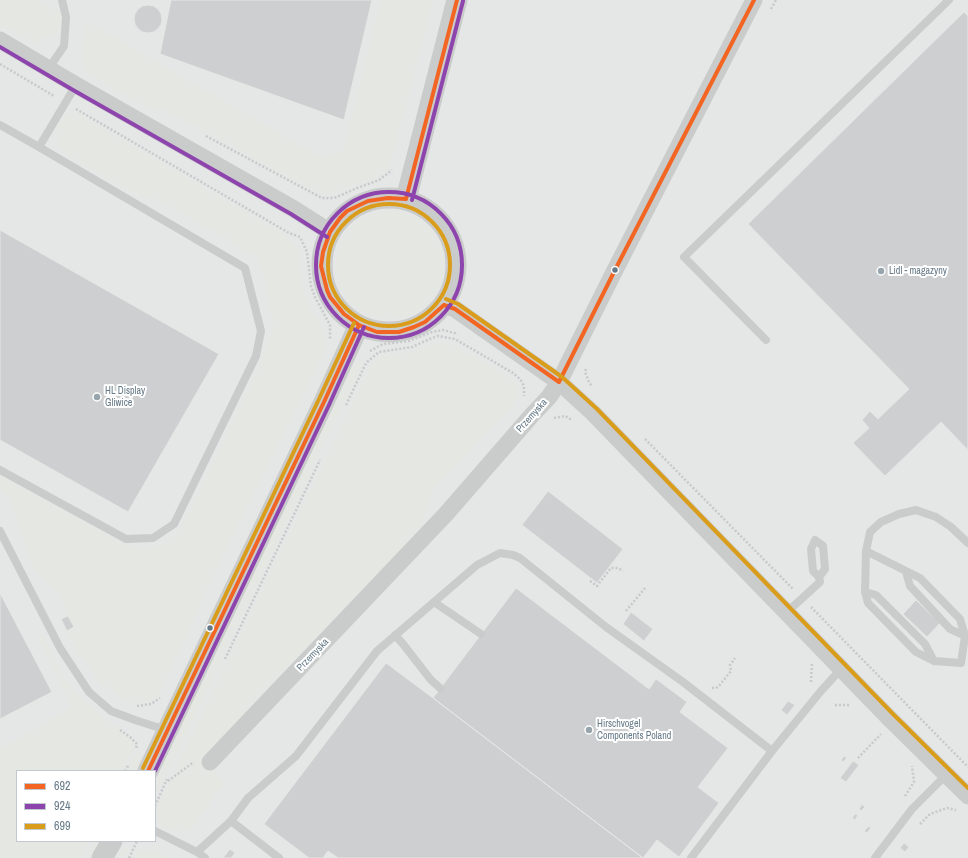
<!DOCTYPE html>
<style>
body{margin:0}
#map{position:relative;width:968px;height:858px;overflow:hidden;background:#f6f6f5;font-family:"Archivo Narrow",sans-serif}
canvas{display:block}
.legend{position:absolute;left:16px;top:770px;width:140px;height:72px;box-sizing:border-box;background:#fff;border:1px solid #c1c9cf;margin:0;padding:5px 7px;list-style:none;font-size:12px;color:#657986}
.legend li{display:flex;align-items:center;gap:8px;height:20px}
.legend b{width:20px;border:1px solid #c1c9cf}
</style>
<div id="map">
<canvas width="968" height="858"></canvas>
<ul class="legend">
<li><b style="height:5px;background:#f26522"></b>692</li>
<li><b style="height:5px;background:#8e44ad"></b>924</li>
<li><b style="height:5px;background:#da9d1b"></b>699</li>
</ul>
</div>
<script>
const g = document.querySelector('canvas').getContext('2d');
g.lineJoin = 'round';
function fillPath(path, color) { g.fillStyle = color; g.fill(path, 'evenodd'); }
const poly = rows => new Path2D(rows.map(r => 'M' + r).join(''));
function trace(path, color, width, dash) { g.strokeStyle = color; g.lineWidth = width; g.lineCap = dash ? 'butt' : 'round'; g.setLineDash(dash || []); g.stroke(path); }
function write(font, color, halo, rows, align = 'center') {
  g.font = font + ' "Archivo Narrow",sans-serif'; g.lineWidth = 4; g.setLineDash([]); g.textBaseline = 'middle'; g.strokeStyle = halo; g.fillStyle = color; for (const [text, x, y, turn = 0] of rows) {
    g.save(); g.translate(x, y); g.rotate((+turn || 0) * Math.PI / 180); g.textAlign = isNaN(turn) ? turn : align; if (halo) g.strokeText(text, 0, 0); g.fillText(text, 0, 0); g.restore();
  }
}
const built = poly([
 [0,0,968,0,968,858,0,858],
 [17,771,155,771,155,841,17,841]
]);
const green = poly([
 [0,0,37,0,66,17,56,33,35,43,0,23],
 [381,0,433,0,391,161,387,170,379,177,354,185,333,194,323,194,315,191,167,111,150,109,85,72,81,54,83,38,88,22,323,159,343,151],
 [73,111,288,237,298,249,301,280,304,293,307,302,319,320,327,341,326,349,227,546,158,696,154,699,138,704,130,703,121,698,97,679,79,653,67,631,74,627,57,590,32,567,9,498,0,489,0,476,123,544,146,549,161,545,166,542,176,533,184,523,251,386,271,336,273,324,272,315,261,265,258,258,188,216,151,197,134,194,66,154,62,150,57,142,57,127,65,116],
 '336 265a54 54 0 1 1 108 0a54 54 0 1 1-108 0Z',
 [448,342,514,380,520,391,511,408,434,487,419,529,200,759,226,784,218,792,196,821,195,826,187,831,178,831,162,825,158,819,155,812,371,365,383,355,413,352,436,344],
 [360,359,363,364,360,369,155,798,155,780,333,406,352,369],
 [42,635,68,682,74,690,86,702,129,738,134,745,134,748,123,771,17,771,17,841,89,841,81,858,0,858,0,750,72,707,37,638],
 [138,749,139,763,136,771,128,771],
 [95,841,100,841,89,858,87,858],
 [131,846,125,858,115,858,122,850],
 [153,849,168,858,133,858,140,850]
]);
const building = poly([
 [171,0,372,0,344,120,160,54,171,0],
 '134 19a14 14 0 1 1 28 0a14 14 0 1 1-28 0Z',
 [964,12,968,16,968,450,941,422,885,476,853,443,869,428,862,420,870,411,878,419,909,389,748,224,964,12],
 [0,230,219,354,128,512,0,440,0,230],
 [548,491,623,549,597,583,522,525,548,491],
 [516,588,649,689,656,679,687,702,680,712,728,748,698,787,719,803,679,857,657,840,643,858,433,698,516,588],
 [0,593,52,692,0,719,0,593],
 [916,600,940,623,927,637,903,614,916,600],
 [631,612,653,629,644,641,623,624,631,612],
 [68,616,74,627,67,631,61,619,68,616],
 [386,663,433,698,643,858,338,858,328,851,323,858,309,858,264,824,386,663],
 [788,701,795,705,787,715,781,710,788,701],
 [844,756,847,758,843,762,841,760,844,756],
 [853,761,859,765,846,782,840,778,853,761],
 [862,804,865,807,861,811,859,809,862,804],
 [855,814,858,815,855,820,852,818,855,814],
 [869,826,871,828,867,833,864,831,869,826],
 [904,843,909,847,905,852,900,848,904,843],
 [230,849,235,853,231,858,223,858,230,849]
]);
const path = poly([
 [771,9,776,0],
 [0,64,54,96],
 [76,109,289,233,300,237,307,252,311,286,315,297,330,325,330,340],
 [206,136,322,198,334,198,339,196,357,188,379,180,392,170],
 [370,351,383,344,409,341,432,332,443,330,458,334],
 [586,369,585,372,588,380,592,387],
 [346,405,366,363,373,357,379,352,412,347,432,338,438,336,455,339,513,373,520,379,524,386,524,396],
 [554,418,565,416,572,420],
 [645,439,793,589],
 [590,581,597,586,611,568,618,568,623,571],
 [811,607,968,767],
 [626,611,645,588],
 [225,659,320,460],
 [811,682,812,663],
 [712,688,716,688,719,686,731,671,730,665,735,658],
 [835,705,851,705],
 [137,706,151,704,160,698],
 [120,730,130,737,137,744,136,749],
 [858,758,881,734],
 [125,771,129,764],
 [168,781,194,762],
 [905,796,914,782,912,766],
 [155,806,167,779],
 [920,824,930,814,947,808,956,810],
 [129,858,137,841]
]);
const service = poly([
 [49,68,64,46,66,17,62,0],
 [0,125,39,147,245,268,261,331,256,356,174,524,153,538,126,539,0,470],
 [39,147,76,85],
 [766,340,684,257,949,0],
 [0,531,60,648,89,692,111,711,135,720,166,730],
 [866,551,920,578,960,619,965,636,961,663,934,661,916,652,868,603,865,592,866,551,870,532,881,522,899,514,916,510,936,517,951,527,968,543],
 [906,572,910,586,950,629,965,636],
 [865,592,876,595,925,644,934,661],
 [434,602,481,634],
 [786,613,820,582,819,577,825,569,823,546,815,540,811,549,813,571,819,577],
 [395,635,403,644,431,680,440,688],
 [772,751,821,691,841,669],
 [231,821,279,858],
 [155,831,197,852,205,858],
 [197,852,231,821,248,798,296,756,377,651,477,565,500,553,513,555,520,558,606,627,683,682,772,751,691,858],
 [875,858,912,809,947,774]
]);
const minor = poly([
 [0,40,76,85,294,209,330,232],
 [444,305,455,309,559,382,593,413,889,718,968,796],
 [210,762,446,514,532,415,549,397,559,382,615,270,754,0]
]);
const tertiary = poly([
 '322 265a67 67 0 1 1 134 0a67 67 0 1 1-134 0Z',
 [406,199,457,0],
 [148,771,324,402,359,325],
 [102,858,112,841]
]);
const bus1 = poly([
 [406,199,388,198,368,201,347,211,340,218,330,232,323,252,321,266,327,290,330,297,344,314,359,325,377,332,399,332,414,327,425,322,444,305],
 [406,199,457,0],
 [444,305,455,309,559,382],
 [559,382,615,270,754,0],
 [148,771,324,402,359,325]
]);
const bus2 = poly([
 [0,47,73,90,291,214,327,237],
 '316 265a73 73 0 1 1 146 0a73 73 0 1 1-146 0Z',
 [412,200,463,1],
 [155,771,329,405,364,327]
]);
const bus3 = poly([
 '328 265a61 61 0 1 1 122 0a61 61 0 1 1-122 0Z',
 [446,299,458,304,562,377,597,409,893,714,968,788],
 [143,768,319,399,354,323]
]);
const markers = [
 [615,270,3.5,"#657986"],
 [881,271,4,"#98a5ad"],
 [97,397,4,"#98a5ad"],
 [210,628,3.5,"#657986"],
 [589,730,4,"#98a5ad"]
];
const poiNames = [
 ["Lidl - magazyny",889,271],
 ["HL Display",105,391],
 ["Gliwice",105,403],
 ["Hirschvogel",597,724],
 ["Components Poland",597,736]
];
const streetNames = [
 ["Przemyska",532,416,-48],
 ["Przemyska",313,655,-46]
];
fillPath(built, '#e5e6e6');
fillPath(green, '#e5e8e2');
fillPath(building, '#cdcfd0');
trace(building, '#e6e6e4', 1);
trace(path, '#c7c9ca', 2.5, [2, 2]);
trace(service, '#cacccc', 8);
trace(minor, '#cacccc', 17);
trace(tertiary, '#cacccc', 21);
trace(bus1, '#f26522', 4);
trace(bus2, '#8e44ad', 4);
trace(bus3, '#da9d1b', 4);
for (const [x, y, r, color] of markers) { const dot = new Path2D(); dot.arc(x, y, r, 0, 2 * Math.PI); g.fillStyle = color; g.fill(dot); trace(dot, '#fff', 1.5); }
write('10px', '#657986', '#fff', poiNames, 'left');
write('10px', '#657986', '#fff', streetNames);
</script>
